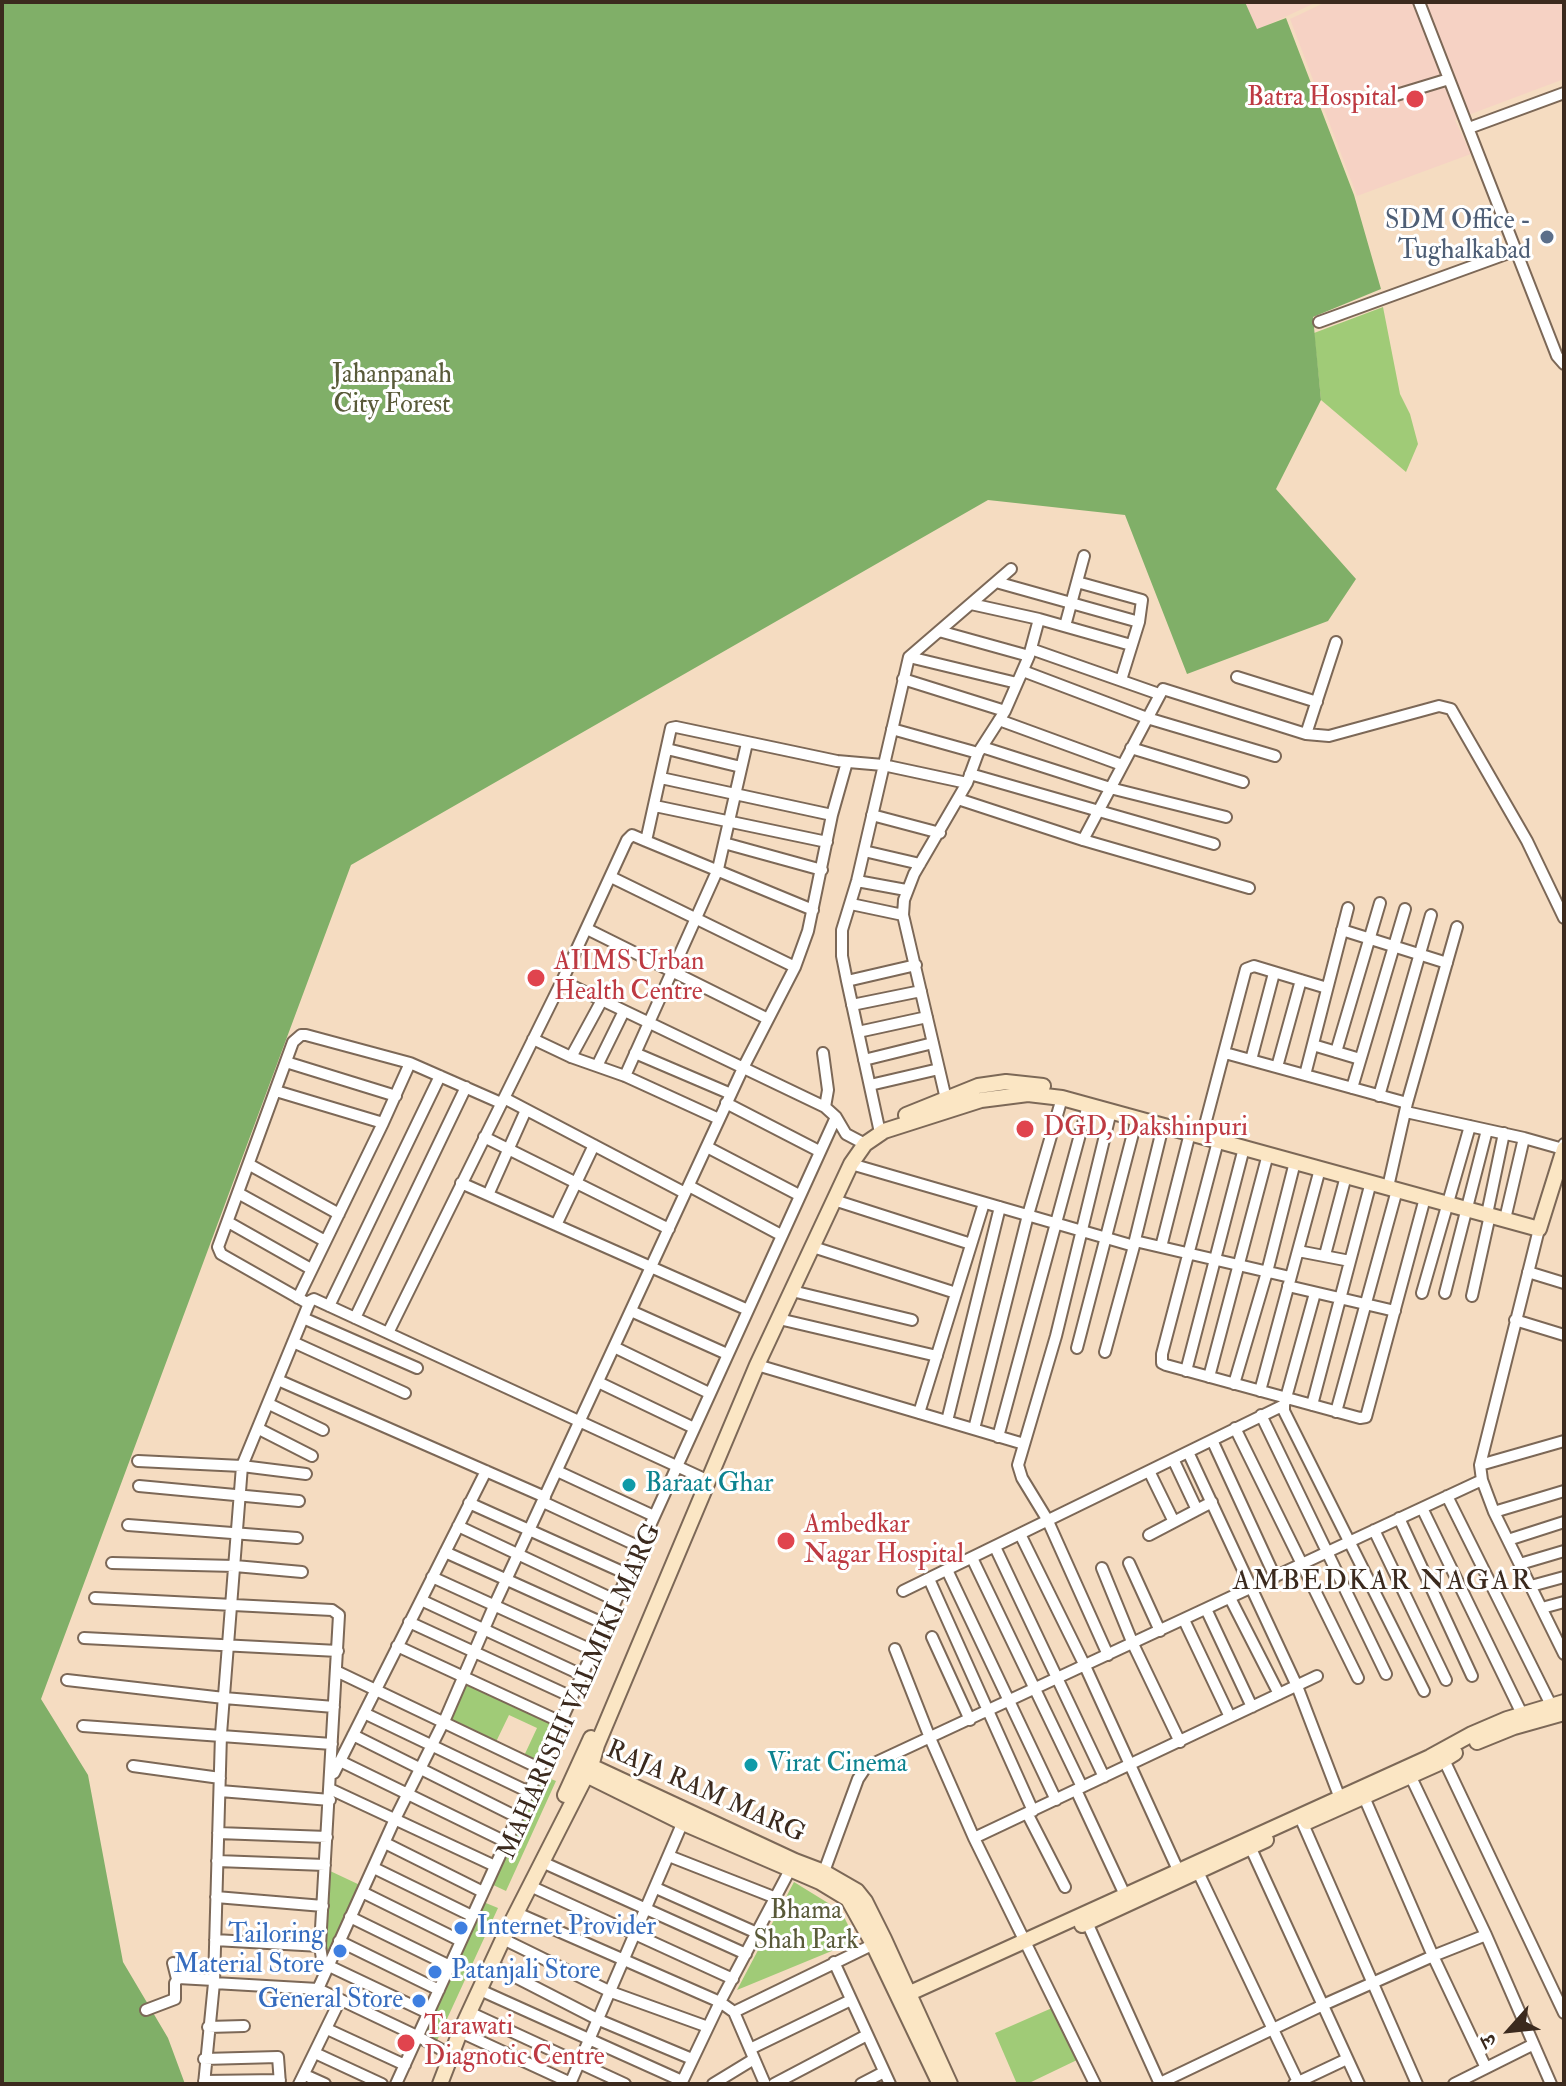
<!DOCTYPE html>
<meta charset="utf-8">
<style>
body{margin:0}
#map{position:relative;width:1566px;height:2086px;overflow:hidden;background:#f5dcc1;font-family:"IM FELL Double Pica","Noto Serif Devanagari",serif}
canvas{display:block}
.frame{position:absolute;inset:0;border:4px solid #3b2a1e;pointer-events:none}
.north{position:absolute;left:1470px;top:1990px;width:80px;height:80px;-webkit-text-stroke:6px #fff;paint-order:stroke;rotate:243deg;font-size:22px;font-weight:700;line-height:32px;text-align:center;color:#3b2a1e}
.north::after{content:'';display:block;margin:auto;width:28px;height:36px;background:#3b2a1e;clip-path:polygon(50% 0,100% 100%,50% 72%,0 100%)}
</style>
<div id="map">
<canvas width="1566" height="2086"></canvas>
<div class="frame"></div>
<div class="north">उ</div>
</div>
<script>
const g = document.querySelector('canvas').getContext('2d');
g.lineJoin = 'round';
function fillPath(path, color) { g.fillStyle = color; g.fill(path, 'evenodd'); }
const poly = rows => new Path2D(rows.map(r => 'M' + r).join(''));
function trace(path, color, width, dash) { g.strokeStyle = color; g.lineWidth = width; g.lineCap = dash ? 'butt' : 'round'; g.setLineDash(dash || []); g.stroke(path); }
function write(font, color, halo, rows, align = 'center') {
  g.font = font + ' "IM FELL Double Pica",serif'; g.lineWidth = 6; g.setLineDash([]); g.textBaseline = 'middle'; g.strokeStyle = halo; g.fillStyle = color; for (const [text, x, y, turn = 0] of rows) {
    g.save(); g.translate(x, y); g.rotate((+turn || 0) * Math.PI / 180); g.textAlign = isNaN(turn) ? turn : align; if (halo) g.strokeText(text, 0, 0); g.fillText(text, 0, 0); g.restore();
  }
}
const built = poly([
 [1245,2,1317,2,1257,30],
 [1326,2,1564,2,1564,79,1455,120,1471,154,1357,196,1290,19]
]);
const green = poly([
 [1383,307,1400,394,1410,414,1418,444,1406,472,1321,400,1314,333],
 [464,1679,557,1723,538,1765,523,1758,537,1728,509,1715,494,1746,445,1723],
 [538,1774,556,1781,506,1891,489,1883],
 [328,1870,362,1886,324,1966,323,1959],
 [794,1882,841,1911,856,1941,737,1990],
 [481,1901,498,1908,435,2045,419,2036],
 [1052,2008,1077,2060,1027,2084,1017,2084,995,2033]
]);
const forest = poly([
 [2,2,1245,2,1257,29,1286,18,1354,195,1381,289,1313,317,1321,400,1276,489,1356,579,1328,621,1187,674,1125,515,988,500,351,865,41,1699,88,1775,123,1962,168,2038,185,2084,2,2084]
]);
const street = poly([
 [1419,2,1557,356,1564,364],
 [1393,96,1449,79],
 [1469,128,1564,93],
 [1319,322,1517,250],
 [996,582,1139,622],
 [1077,582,1142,600,1139,622,1121,680],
 [971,604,1039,619,1131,645],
 [1065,626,1084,556],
 [939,631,1029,656],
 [1031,649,1159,694],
 [909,657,1017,683],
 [1023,671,1147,718,1275,756],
 [1237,677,1317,702],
 [903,679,1005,711],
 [999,720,1122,765],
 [892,729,978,753],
 [1306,734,1329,736,1439,706,1451,709,1527,841,1564,918],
 [982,747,1110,788,1226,817],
 [1131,748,1243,782],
 [667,749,741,767],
 [970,774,1214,844],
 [661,778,832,815],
 [958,799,1083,840,1249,888],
 [655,806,827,842],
 [872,815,940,833],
 [1083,840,1163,689,1306,734,1336,642],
 [646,841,813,910],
 [724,843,822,870],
 [864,851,920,864],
 [611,877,795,967],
 [857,881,906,890],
 [851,904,903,915],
 [587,929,768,1019],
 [1342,930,1447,963],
 [562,981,825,1107,836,1117,846,1134,865,1144],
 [847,981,916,965],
 [852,1005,921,991],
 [858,1032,927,1017],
 [533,1039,571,1057,625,1076,719,1119],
 [1313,1045,1360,1059],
 [1336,1052,1380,903],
 [635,1053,731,1094],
 [823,1053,828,1090,825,1107],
 [1225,1053,1407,1103],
 [571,1057,602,1000],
 [864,1060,933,1043],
 [1251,1060,1274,973],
 [286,1062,396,1096],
 [597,1066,624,1011],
 [1277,1067,1301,980],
 [1305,1075,1348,908],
 [625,1076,718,869,747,743],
 [870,1085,939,1069],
 [1352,1088,1405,909],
 [276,1091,383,1123],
 [1379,1096,1431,915],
 [504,1098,685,1193],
 [946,1099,903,915,904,900,914,874,967,783,978,753,1005,711,1029,656,1039,619],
 [726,1103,819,1151],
 [1406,1112,1524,1138,1563,1149,1564,1144],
 [879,1128,847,981,842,956,842,930,857,881,909,657,1011,569],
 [1202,1136,1246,969,1254,966,1327,988],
 [484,1137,669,1229],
 [1218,1141,1162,1354,1162,1363,1166,1365,1360,1418,1366,1417,1425,1198],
 [707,1147,799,1195],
 [851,1164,1134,1246,1105,1352],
 [250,1165,339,1214],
 [461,1183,748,1310],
 [689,1186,781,1235],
 [1388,1187,1407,1103,1457,927],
 [238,1193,325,1241],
 [488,1195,526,1110],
 [834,1200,971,1244],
 [1487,1214,1504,1133],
 [1505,1219,1524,1138],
 [228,1222,311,1269],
 [556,1225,594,1145],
 [1539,1229,1480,1465,1482,1480,1494,1512,1564,1654],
 [1135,1241,1290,1277],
 [1134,1244,1163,1126],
 [813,1247,956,1293],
 [1161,1247,1190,1133],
 [1298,1251,1350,1261],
 [1325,1255,1346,1176],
 [1528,1272,1564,1283],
 [1288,1286,1395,1311],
 [792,1291,912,1320],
 [1315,1293,1284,1405,1284,1411,1424,1691],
 [1422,1293,1470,1126],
 [1445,1293,1487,1130],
 [1472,1296,1490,1215],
 [298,1298,383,1123,410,1063,501,1103],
 [309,1304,221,1254,218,1247,293,1042,301,1035,306,1035,410,1063],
 [329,1306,440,1076],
 [631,1311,727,1354],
 [303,1318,417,1368],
 [355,1318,466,1087],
 [779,1319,937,1356],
 [1515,1320,1564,1335],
 [388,1333,562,981,627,840,632,835,646,841,671,728,676,727,837,761,883,765,967,783],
 [293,1342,405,1393],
 [614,1347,709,1393],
 [1077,1348,1137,1118],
 [757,1365,1024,1444],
 [1186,1371,1244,1148],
 [1209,1377,1268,1154],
 [278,1380,545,1497],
 [598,1382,694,1428],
 [1234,1384,1267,1272,1295,1162],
 [1260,1391,1320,1169],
 [269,1404,323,1430],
 [1312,1405,1371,1182],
 [1336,1412,1397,1190],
 [919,1413,984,1203],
 [1261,1415,1386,1674],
 [947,1421,1000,1207],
 [1235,1428,1358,1678],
 [259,1429,312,1456],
 [974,1429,1028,1215,1062,1098],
 [998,1437,1088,1105],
 [1212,1440,1275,1577],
 [1188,1452,1297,1686,1341,1801],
 [1173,1459,1197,1510],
 [138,1461,242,1466,306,1474],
 [1480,1465,1564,1441],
 [557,1471,654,1516],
 [1149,1471,1174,1522],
 [139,1486,299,1501],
 [1447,1496,1551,1705],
 [543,1502,640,1547],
 [469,1503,627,1574],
 [1422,1508,1522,1714],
 [1494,1512,1564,1491],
 [1399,1518,1472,1676],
 [128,1525,297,1538],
 [458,1526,615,1600],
 [1374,1530,1446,1680],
 [1020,1534,1085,1666,1178,1870],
 [1149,1535,1212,1502],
 [1508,1540,1564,1522],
 [995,1547,1104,1777],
 [445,1552,605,1624],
 [972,1558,1082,1787],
 [112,1563,235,1566,302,1572],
 [1129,1563,1160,1631],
 [1520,1564,1564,1551],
 [1102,1568,1133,1644,1180,1742],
 [947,1570,1056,1800],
 [432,1577,592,1650],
 [929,1579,1033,1811],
 [1531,1586,1564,1577],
 [903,1591,1284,1405],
 [95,1598,332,1610,339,1615,320,1946,324,1972],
 [1230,1598,1279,1694],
 [421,1600,582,1675],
 [1542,1608,1564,1602],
 [1206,1609,1252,1707],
 [1184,1620,1230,1717],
 [409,1622,572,1697],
 [932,1637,970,1720],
 [84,1638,338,1651],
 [397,1646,561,1722],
 [895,1649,930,1738,974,1838,1095,2084],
 [1108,1655,1047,1519,1022,1478,1018,1465,1056,1336,1111,1111],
 [336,1671,539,1768],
 [67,1680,224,1698,334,1707],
 [364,1713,529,1792],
 [83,1726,332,1744],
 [353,1735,517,1817],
 [1444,1760,1564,2013],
 [340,1761,506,1842],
 [133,1766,220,1778],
 [334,1773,486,1471],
 [1409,1773,1486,1935,1551,2084],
 [330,1789,495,1866],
 [1076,1790,1125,1895],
 [220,1791,330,1800],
 [1364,1797,1433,1956,1486,2068],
 [1027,1813,1065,1887],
 [1303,1824,1417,2084],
 [218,1833,327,1837],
 [974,1838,1317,1676],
 [1248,1842,1359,2084],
 [385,1843,483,1892],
 [669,1856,776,1898],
 [217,1861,325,1865],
 [542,1862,746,1954],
 [374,1868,472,1916],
 [1198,1872,1299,2084],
 [822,1877,858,1779,866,1767,1482,1480],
 [530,1886,733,1979],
 [656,1888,757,1933],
 [362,1892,461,1941],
 [216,1897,323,1906],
 [517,1913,720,2002,734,2012,765,2084],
 [350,1917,450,1966],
 [1085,1918,1160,2084],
 [503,1939,611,1992,708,2027],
 [215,1940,320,1946],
 [339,1941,439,1990],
 [834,1962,890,2084],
 [173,1963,177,1979],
 [327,1965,428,2013],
 [492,1965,599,2020,692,2059],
 [214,1983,318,1989,417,2036,451,2055],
 [318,1989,395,1819,446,1717,494,1606,743,1068,795,967,808,931,832,815,847,762],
 [480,1990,682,2081],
 [146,2010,175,1999,175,1983,178,1978,214,1980],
 [469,2012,625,2084],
 [734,2012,878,1942],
 [208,2027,244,2026],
 [327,2029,405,2065],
 [456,2030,571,2083],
 [750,2049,851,2000],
 [315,2053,382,2084],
 [204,2059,278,2057,280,2084],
 [305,2075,325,2084],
 [204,2081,280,2080],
 [204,2084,214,1983,221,1734,242,1466,310,1301,314,1299,709,1481],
 [299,2084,340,2000],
 [396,2084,836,1117],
 [570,2084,685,1817],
 [681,2084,720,2002,792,1866],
 [713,2084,754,2059],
 [774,2084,867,2035],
 [861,2084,884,2072],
 [1158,2084,1323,2005,1433,1956,1486,1935],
 [1294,2084,1347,2059],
 [1454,2084,1532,2045]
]);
const secondary = poly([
 [906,1115,978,1086,1006,1082,1043,1086],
 [1477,1742,1514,1727,1564,1713],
 [584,1766,591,1766,795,1861,824,1872,857,1891,865,1901,884,1939,950,2084],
 [582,1770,586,1775,683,1823,820,1882,848,1899,873,1944,938,2080],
 [565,1795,591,1738],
 [1307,1822,1437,1764,1455,1753],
 [1082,1925,1266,1840],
 [899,1998,1430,1757,1472,1734,1507,1719,1564,1702],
 [440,2084,460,2032,503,1939,591,1766,597,1745,757,1365,851,1164,865,1144,884,1131,981,1100,1028,1094,1062,1098,1539,1229,1564,1149]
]);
const markers = [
 [1415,99,10,"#e0444e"],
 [1547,237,8,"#5c6f8a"],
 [536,978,10,"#e0444e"],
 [1025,1129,10,"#e0444e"],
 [629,1485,8,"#0f9aa8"],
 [786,1541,10,"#e0444e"],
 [751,1765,8,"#0f9aa8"],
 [461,1928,8,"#3f7fe0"],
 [340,1951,8,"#3f7fe0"],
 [435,1972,8,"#3f7fe0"],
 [419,2001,8,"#3f7fe0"],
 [406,2043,10,"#e0444e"]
];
const healthNames = [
 ["Batra Hospital",1397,99,"right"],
 ["AIIMS Urban",554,963],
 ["Health Centre",554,993],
 ["DGD, Dakshinpuri",1043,1129],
 ["Ambedkar",804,1526],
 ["Nagar Hospital",804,1556],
 ["Tarawati",424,2028],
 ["Diagnotic Centre",424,2058]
];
const serviceNames = [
 ["SDM Office -",1531,222],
 ["Tughalkabad",1531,252]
];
const parkNames = [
 ["Jahanpanah",392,376],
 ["City Forest",392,406],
 ["Bhama",806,1912],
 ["Shah Park",806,1942]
];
const cultureNames = [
 ["Baraat Ghar",645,1485],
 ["Virat Cinema",767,1765]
];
const streetNames = [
 ["MAHARISHI VALMIKI MARG",581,1692,-66],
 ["RAJA RAM MARG",705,1793,24]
];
const shopNames = [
 ["Internet Provider",477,1928],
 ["Tailoring",324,1936,"right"],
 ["Material Store",324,1966,"right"],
 ["Patanjali Store",451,1972],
 ["General Store",403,2001,"right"]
];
const neighbourhoodNames = [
 ["AMBEDKAR NAGAR",1383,1583]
];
fillPath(built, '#f6d2c4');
fillPath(green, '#a0cb77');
fillPath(forest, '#80af68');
trace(street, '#7c6857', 14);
trace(secondary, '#7c6857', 18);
trace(street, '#fff', 10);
trace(secondary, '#fbe6c4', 14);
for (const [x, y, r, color] of markers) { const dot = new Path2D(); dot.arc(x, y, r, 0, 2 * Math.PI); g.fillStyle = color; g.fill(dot); trace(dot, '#fff', 3); }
write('26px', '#be3a42', '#fff', healthNames, 'left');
write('26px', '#4e5e75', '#fff', serviceNames, 'right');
write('26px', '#595a39', '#fff', parkNames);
write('26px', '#0d838f', '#fff', cultureNames, 'left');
write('26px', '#3b2a1e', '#fff', streetNames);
write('26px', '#366cbe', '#fff', shopNames, 'left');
g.letterSpacing = '2px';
write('28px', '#3b2a1e', '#fff', neighbourhoodNames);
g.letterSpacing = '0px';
</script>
